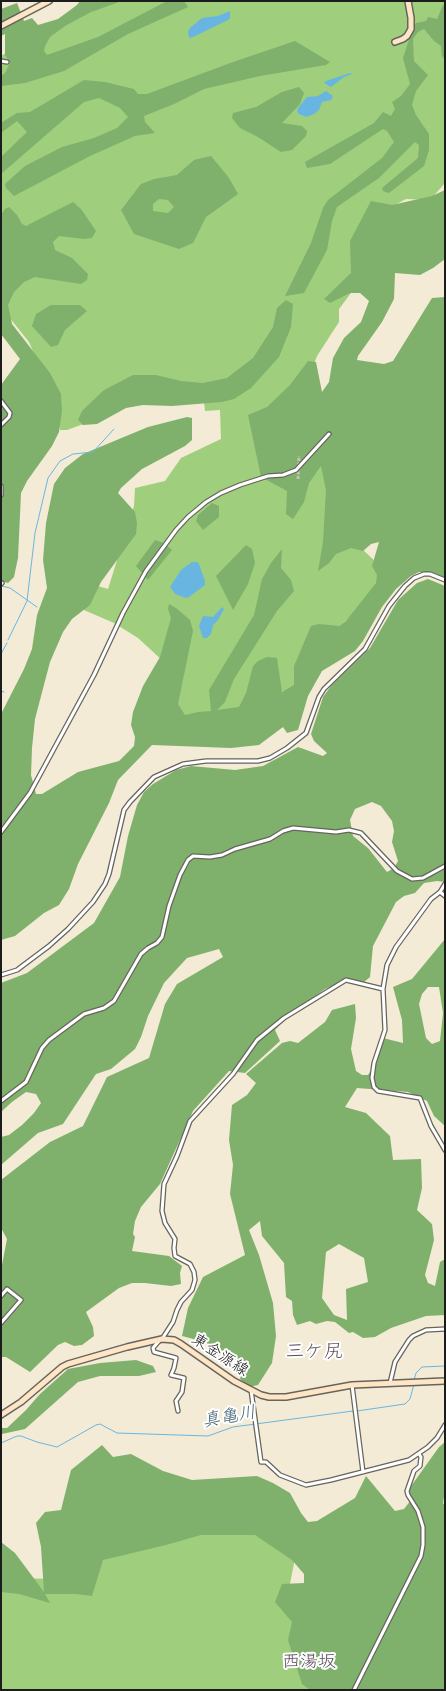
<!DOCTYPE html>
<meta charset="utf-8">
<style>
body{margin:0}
#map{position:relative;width:446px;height:1691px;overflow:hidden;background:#f3ebd6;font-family:"Playpen Sans",sans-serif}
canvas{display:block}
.frame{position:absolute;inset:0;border:2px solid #1c1c1c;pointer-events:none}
</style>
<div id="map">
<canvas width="446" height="1691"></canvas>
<div class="frame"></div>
</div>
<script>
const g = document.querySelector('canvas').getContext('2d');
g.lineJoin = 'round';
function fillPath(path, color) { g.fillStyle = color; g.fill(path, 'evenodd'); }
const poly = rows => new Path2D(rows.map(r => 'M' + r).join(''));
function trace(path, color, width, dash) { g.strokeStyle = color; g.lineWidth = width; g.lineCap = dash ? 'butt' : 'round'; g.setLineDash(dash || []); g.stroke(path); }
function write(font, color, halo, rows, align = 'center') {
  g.font = font + ' "Playpen Sans","Klee One",sans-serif'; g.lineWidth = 4; g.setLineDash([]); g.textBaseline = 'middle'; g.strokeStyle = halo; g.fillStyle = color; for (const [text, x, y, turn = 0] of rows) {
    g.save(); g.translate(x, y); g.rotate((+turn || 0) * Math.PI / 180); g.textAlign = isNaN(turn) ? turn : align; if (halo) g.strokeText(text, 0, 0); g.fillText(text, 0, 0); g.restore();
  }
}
const green = poly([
 [88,1,445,1,445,183,430,200,406,199,385,210,357,285,339,309,339,322,317,356,311,371,319,455,358,545,381,567,384,576,359,611,335,629,293,692,275,691,244,709,165,722,176,673,138,638,114,623,77,607,84,582,108,589,134,506,135,488,165,481,181,458,221,439,220,410,205,411,203,392,150,381,89,422,67,430,60,430,58,409,29,342,1,307,1,56],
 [258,1523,296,1553,289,1589,319,1690,1,1690,1,1578,67,1579,74,1558]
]);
const forest = poly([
 [80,1,122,1,91,12,65,26,50,37,45,46,44,51,47,55,98,37,167,1,184,1,188,7,128,34,64,71,25,83,1,86,1,76,5,73,10,63,5,55,5,34,1,36,1,9,17,3,24,21,32,18,38,25,58,19,77,5],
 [443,5,445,5,445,60,442,56,441,46,434,41,424,29,418,32,413,39,414,61,428,75,416,91,412,105,416,115,429,134,429,150,424,166,389,193,383,191,382,188,418,158,419,145,415,142,379,178,337,207,332,221,327,250,304,293,285,296,311,243,323,208,328,200,382,158,394,142,387,131,383,129,330,164,307,168,305,162,374,123,383,112,391,116,395,109,392,102,401,96,410,84,403,58,413,27,416,23,426,21,428,17,437,19],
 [295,41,330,62,326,65,260,76,204,89,174,104,144,116,145,122,155,133,135,136,90,156,14,196,6,188,5,184,25,166,62,147,94,138,117,128,128,117,120,108,99,98,84,102,1,174,1,157,27,132,17,121,1,133,1,123,17,113,30,112,84,80,105,82,134,89,138,94,147,94,233,62],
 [299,87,304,93,300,104,282,123,302,126,307,131,306,136,292,150,281,152,258,137,240,128,232,118,233,113,256,107,282,92],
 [211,156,229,178,238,194,206,217,193,243,179,249,134,234,121,210,141,184,154,179,177,175,194,160],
 [159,199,168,200,174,207,168,213,153,211,153,204],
 [445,190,445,259,433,268,420,275,395,273,394,299,382,322,358,356,357,360,384,364,393,361,432,298,445,297,445,578,435,573,419,572,411,576,396,589,382,607,363,641,355,651,322,671,308,696,298,730,287,733,283,727,259,745,231,748,152,745,118,780,109,803,78,864,69,889,59,905,44,913,15,936,1,940,1,714,24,669,32,649,37,615,47,588,43,560,46,523,54,484,65,468,83,454,148,427,187,417,192,418,192,440,185,446,142,469,121,488,118,493,135,512,137,523,136,534,101,582,90,605,72,619,63,632,50,662,35,719,32,748,31,775,36,794,42,794,78,772,119,761,134,746,135,737,131,725,133,712,143,686,160,657,171,618,168,609,169,604,176,608,190,620,193,631,178,704,185,715,198,712,211,711,209,690,254,615,262,579,271,563,282,549,281,568,291,580,294,591,277,611,234,679,225,702,217,710,239,707,246,693,253,666,258,661,267,657,277,658,282,692,294,685,294,666,311,626,319,624,339,626,346,621,376,583,377,575,372,566,379,542,371,544,363,551,351,548,336,554,329,563,318,571,323,542,326,490,321,466,309,483,304,502,293,519,286,514,287,491,261,477,248,415,267,407,290,385,308,361,316,362,322,392,329,382,333,358,344,338,361,322,369,301,360,293,350,293,330,303,324,299,351,273,350,241,371,201,392,205,432,196],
 [73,202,81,209,96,231,92,238,83,239,59,236,53,242,55,250,72,258,88,274,87,280,81,284,35,277,24,282,14,292,8,305,12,324,50,373,61,394,62,411,59,432,52,446,27,481,21,493,18,558,14,577,8,583,1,581,1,385,20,359,1,334,1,215,5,209,9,207,17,215,22,224,26,226],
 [286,300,293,304,291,327,279,357,251,388,234,399,222,402,172,406,143,405,126,408,97,424,83,425,78,420,82,411,104,390,133,375,156,375,181,381,203,383,227,378,253,358,273,327,277,308],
 [51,305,80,305,87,311,65,330,58,345,51,347,32,326,36,314],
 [212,503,219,506,219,517,203,530,196,521,198,515],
 [155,540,164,543,172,550,148,580,136,566],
 [246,545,252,549,255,563,248,584,233,610,216,576],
 [428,579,445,586,445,882,437,881,424,883,415,893,404,896,396,902,373,946,370,977,363,983,345,981,325,989,288,1016,275,1030,280,1041,245,1073,229,1071,193,1111,160,1184,141,1207,135,1221,133,1234,135,1237,132,1251,169,1256,182,1266,180,1273,181,1284,171,1286,145,1283,132,1283,119,1288,86,1312,93,1327,94,1336,82,1345,74,1346,65,1342,58,1345,30,1372,6,1357,1,1357,1,1270,7,1239,1,1228,1,1180,50,1142,83,1126,107,1077,149,1058,165,1004,177,984,223,957,219,949,187,958,164,983,148,1016,141,1037,135,1049,111,1069,96,1074,63,1124,38,1133,1,1165,1,1137,9,1135,22,1125,34,1113,41,1103,36,1094,26,1092,12,1102,1,1112,1,983,27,973,94,923,120,877,128,836,137,805,144,792,153,784,176,770,191,766,235,770,263,766,298,747,323,756,327,753,314,741,311,734,323,697,331,686,370,648,398,600,417,583],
 [372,802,381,806,392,821,394,831,392,842,398,861,394,868,387,872,368,848,353,836,350,820,355,809],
 [445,939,445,1126,434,1116,427,1101,408,1092,357,1088,345,1107,366,1113,390,1136,393,1160,421,1159,422,1188,417,1210,432,1224,434,1240,425,1275,428,1283,435,1286,440,1262,445,1259,445,1315,426,1316,391,1328,375,1337,363,1338,353,1332,349,1333,335,1322,327,1321,316,1324,310,1321,297,1325,293,1315,292,1301,286,1297,284,1263,262,1236,260,1221,249,1230,259,1255,273,1303,276,1336,272,1363,258,1385,249,1387,240,1379,244,1365,205,1342,182,1336,188,1308,203,1277,245,1255,230,1194,233,1165,229,1140,232,1105,247,1095,256,1083,246,1074,282,1043,290,1041,298,1043,325,1022,332,1010,355,1004,356,1018,351,1049,356,1071,362,1075,368,1075,377,1061,383,1038,403,1043,402,1020,393,987,412,979],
 [428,987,439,987,443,1013,440,1041,432,1044,426,1038,419,1004,422,994],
 [339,1244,364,1258,368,1282,346,1289,347,1320,334,1315,322,1298,326,1252],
 [136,1360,153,1366,156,1372,139,1376,100,1376,78,1382,25,1429,2,1434,2,1428,7,1428,26,1410,40,1394,68,1369,100,1363],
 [445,1442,445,1491,443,1503,445,1506,445,1690,310,1690,302,1684,288,1640,292,1622,275,1602,282,1584,304,1583,304,1574,292,1560,255,1535,201,1535,166,1545,103,1560,92,1596,76,1594,45,1594,50,1603,19,1594,1,1592,1,1542,15,1553,44,1592,41,1547,36,1523,45,1512,61,1510,71,1470,102,1445,113,1457,131,1454,163,1471,192,1480,257,1476,273,1483,290,1493,301,1513,308,1522,317,1521,355,1498,366,1476,395,1511,404,1509,411,1500,409,1489,439,1447]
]);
const water = poly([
 [230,11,230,18,228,20,191,38,189,37,188,32,190,28,202,18,218,16],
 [350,73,352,74,344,77,331,87,324,83,326,81],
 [326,91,333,96,331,100,322,102,319,110,314,114,306,117,299,114,297,111,298,108,307,97,318,96],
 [192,562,197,562,199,564,205,581,205,585,189,597,186,598,175,594,170,587,181,570],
 [222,607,224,609,218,620,213,625,211,634,207,638,203,638,199,626,203,616,213,617]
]);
const stream = poly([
 [2,586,10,588,37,607],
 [8,640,27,601,35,533,48,478,60,461,73,454,93,452,114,429],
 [1,654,7,643],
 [1,691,4,692],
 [414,1380,416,1373,422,1367,445,1366],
 [357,1411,405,1404,410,1399,414,1384],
 [1,1443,17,1436,21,1436,37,1442,57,1447,96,1425,100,1424,117,1433,208,1436,233,1427,353,1411]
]);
const streetTunnel = poly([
 [298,479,299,456]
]);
const street = poly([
 [1,61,7,62],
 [1,401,10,413,9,417,1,425],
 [1,486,1,495],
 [1,584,2,583],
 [1,832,30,793,94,675,123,613,146,571,176,530,188,517,206,502,221,493,240,485,268,476,283,475,296,470,329,434],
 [445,884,440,892,431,899,396,947,387,965,383,989,385,1030,374,1063,372,1078,374,1087,378,1091,420,1098,431,1126,445,1150],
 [440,892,445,896],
 [1,975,17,970,49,946,68,929,93,902,105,884,109,874,124,810,130,802,154,777,183,764,206,761,258,761,270,758,287,748,306,733,319,697,324,689,365,649,389,606,405,586,414,578,424,574,430,574,445,580],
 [1,1101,26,1082,42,1048,49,1040,84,1014,104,1008,114,1001,141,954,148,948,157,943,162,937,169,906,180,875,188,860,193,856,210,857,222,855,235,849,270,839,283,831,293,828,336,832,349,830,361,833,397,871,412,879,423,878,445,866],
 [1,1296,7,1289,21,1300,1,1323],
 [162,1339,173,1322,177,1310,181,1302,192,1290,195,1280,194,1272,190,1264,175,1256,174,1248,175,1239,165,1223,162,1211,164,1184,177,1156,190,1121,233,1074,257,1040,284,1018,346,980,383,989],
 [159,1341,153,1348,154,1352,176,1358,174,1368,171,1375,184,1378,182,1392,176,1401,178,1411],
 [390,1383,395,1362,409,1340,413,1336,426,1330,445,1329],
 [352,1385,363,1472],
 [251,1390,261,1462,266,1462,280,1475,306,1485,331,1480,409,1460,428,1447,437,1438,445,1425],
 [354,1690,421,1556,423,1545,423,1527,418,1511,408,1495,407,1491,414,1471,420,1466,421,1457,419,1454]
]);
const secondary = poly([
 [1,26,49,1],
 [395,42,403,39,407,36,411,29,411,18,408,1],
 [1,1415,21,1402,62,1367,68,1364,127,1347,162,1339,174,1340,181,1344,234,1381,261,1395,269,1397,286,1397,352,1385,445,1381]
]);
const streetNames = [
 ["東金源線",220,1355,33]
];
const waterNames = [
 ["真亀川",229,1417,-10]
];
const neighbourhoodNames = [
 ["西湯坂",309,1662]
];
const quarterNames = [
 ["三ケ尻",314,1352]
];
fillPath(green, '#9fce7d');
fillPath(forest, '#7fb16c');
fillPath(water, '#69b5e2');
trace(stream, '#69b5e2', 1);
trace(streetTunnel, '#c8c2b1', 3, [3, 1.5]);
trace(street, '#67645d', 5.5);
trace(secondary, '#67645d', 8);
trace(street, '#fff', 3);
trace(secondary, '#fde5c5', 5);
write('16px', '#1c1c1c', '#fff', streetNames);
write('italic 18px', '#3f6175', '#fff', waterNames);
write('18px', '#5c4e5d', '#fff', neighbourhoodNames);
write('19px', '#5c4e5d', '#fff', quarterNames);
</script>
